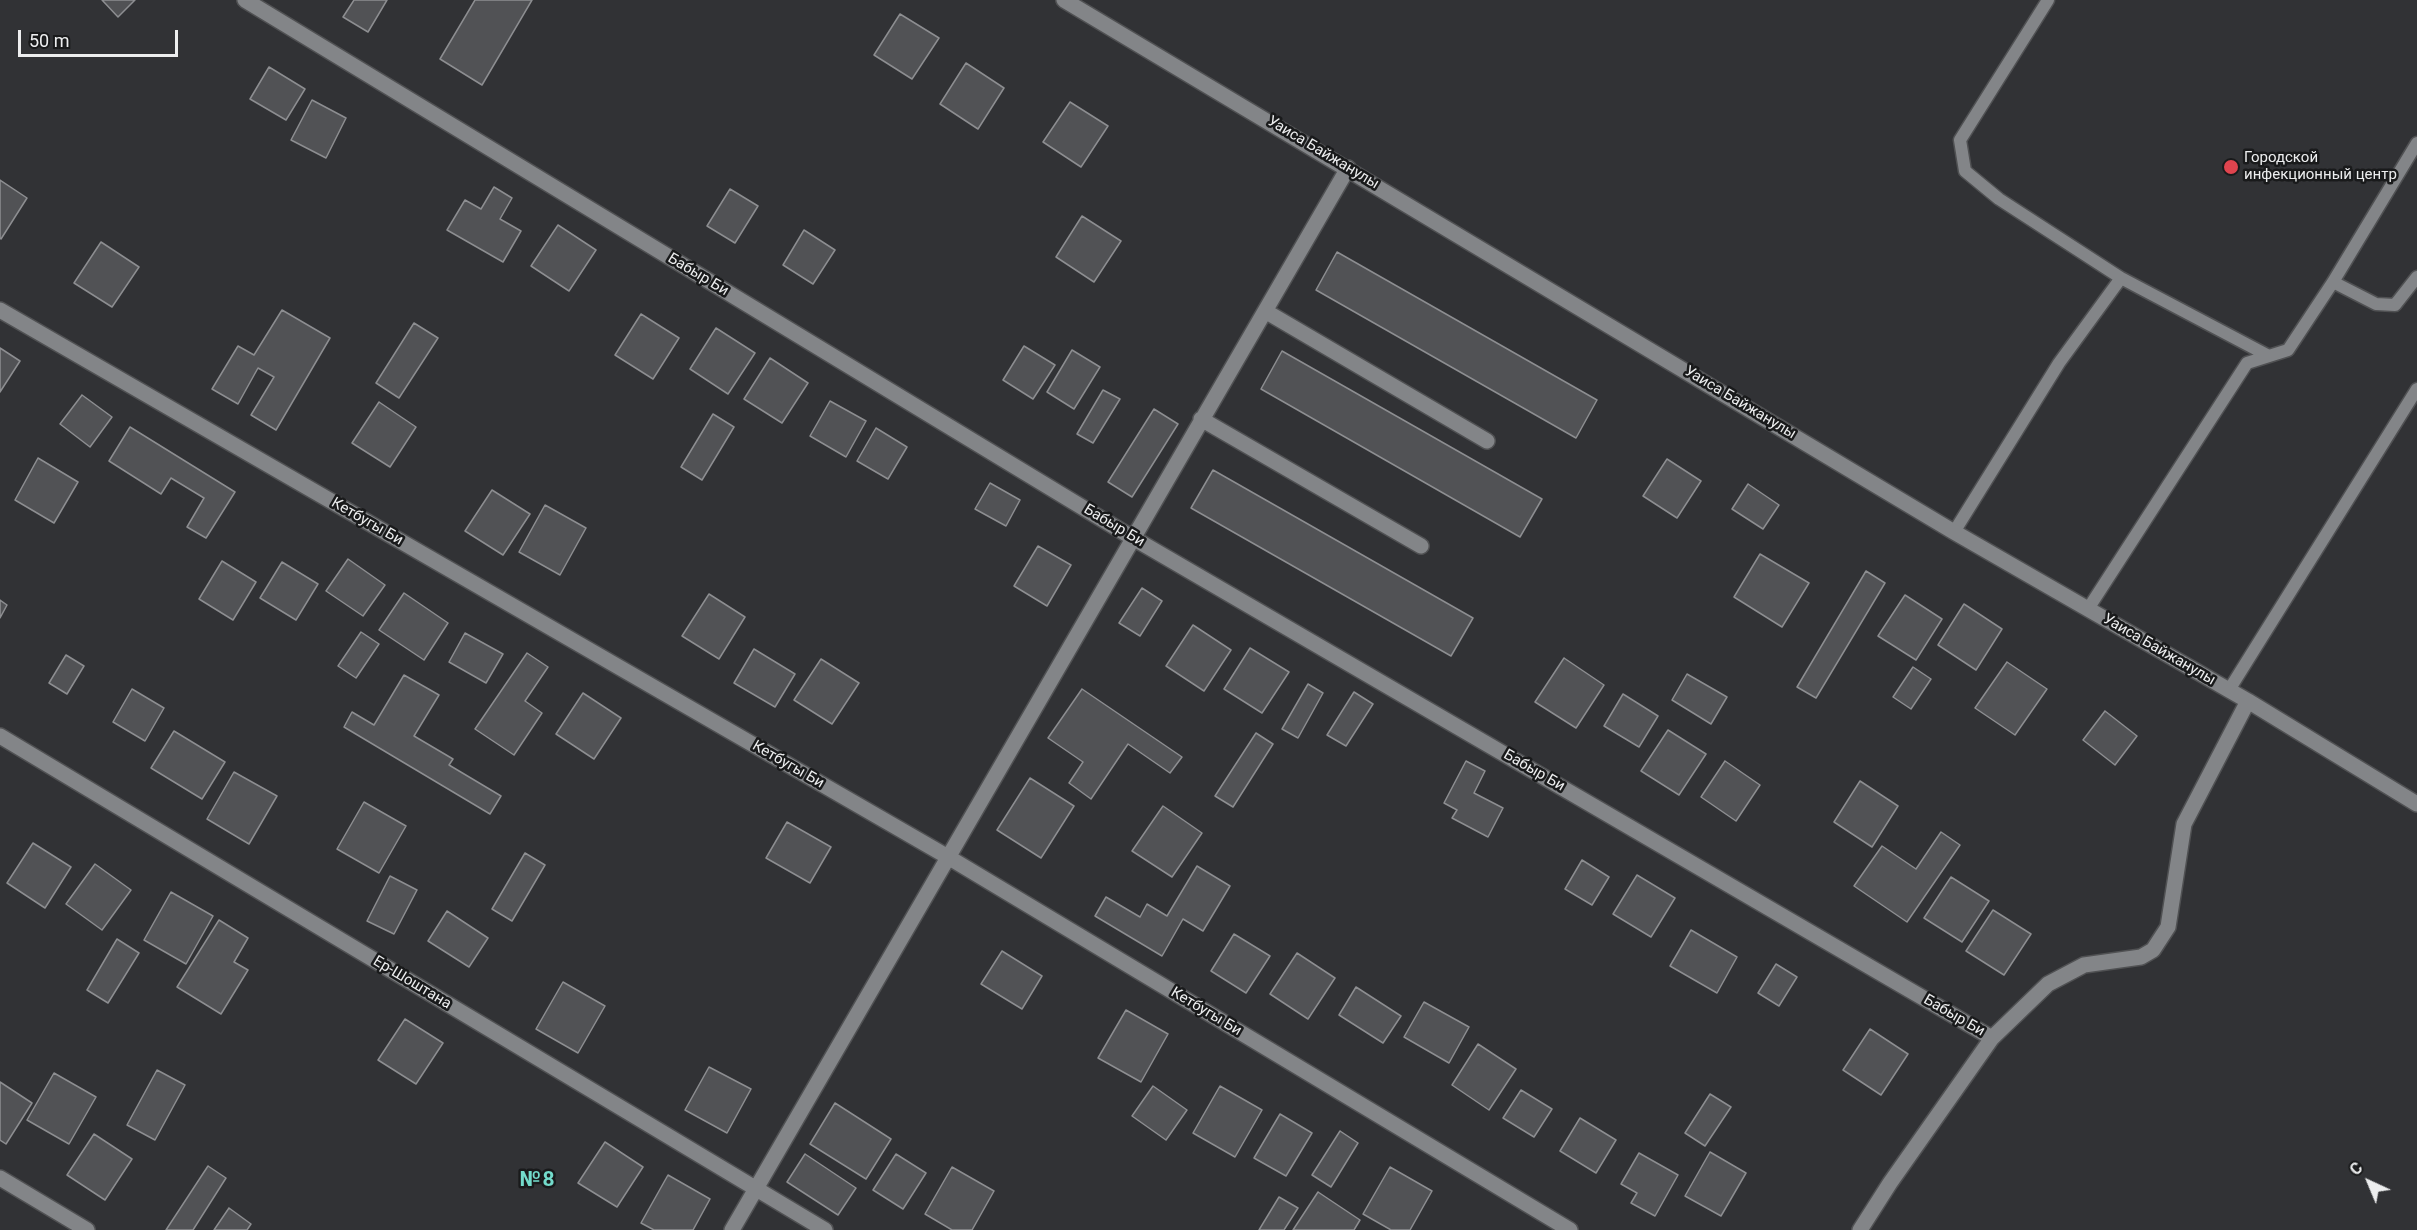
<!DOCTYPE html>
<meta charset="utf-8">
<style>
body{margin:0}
#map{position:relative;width:2417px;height:1230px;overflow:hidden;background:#313235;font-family:Roboto,sans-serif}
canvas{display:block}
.north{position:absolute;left:2339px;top:1152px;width:60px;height:60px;-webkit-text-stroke:4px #191a1b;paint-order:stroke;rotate:316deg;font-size:16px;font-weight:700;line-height:24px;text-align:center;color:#edeeef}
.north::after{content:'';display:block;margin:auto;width:21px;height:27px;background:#edeeef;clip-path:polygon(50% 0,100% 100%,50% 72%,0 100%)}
.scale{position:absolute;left:18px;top:30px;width:160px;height:27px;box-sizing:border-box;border:3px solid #edeeef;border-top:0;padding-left:8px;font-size:18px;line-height:21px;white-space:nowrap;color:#edeeef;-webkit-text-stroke:4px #191a1b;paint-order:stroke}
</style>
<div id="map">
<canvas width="2417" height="1230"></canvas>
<div class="north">С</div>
<div class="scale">50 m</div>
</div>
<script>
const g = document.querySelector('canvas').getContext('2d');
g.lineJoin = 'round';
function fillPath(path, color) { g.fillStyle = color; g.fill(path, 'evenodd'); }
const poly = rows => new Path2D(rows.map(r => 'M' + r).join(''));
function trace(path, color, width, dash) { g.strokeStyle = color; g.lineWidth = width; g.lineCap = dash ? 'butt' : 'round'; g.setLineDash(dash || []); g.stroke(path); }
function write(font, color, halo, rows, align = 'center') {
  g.font = font + ' Roboto,sans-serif'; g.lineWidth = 5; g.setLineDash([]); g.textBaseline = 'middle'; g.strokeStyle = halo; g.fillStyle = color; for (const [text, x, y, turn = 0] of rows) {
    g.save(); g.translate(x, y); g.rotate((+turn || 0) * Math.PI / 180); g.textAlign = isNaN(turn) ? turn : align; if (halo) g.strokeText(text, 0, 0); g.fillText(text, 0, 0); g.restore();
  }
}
const building = poly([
 [102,0,135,0,118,17,102,0],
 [354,0,387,0,368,32,343,17,354,0],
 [475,0,532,0,482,85,440,59,475,0],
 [900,14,939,38,912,79,874,55,900,14],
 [966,63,1004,88,978,129,940,104,966,63],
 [269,67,305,89,286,120,250,99,269,67],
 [312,100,346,118,326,158,291,140,312,100],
 [1070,102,1108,126,1081,167,1043,142,1070,102],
 [0,180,27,198,1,239,0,238,0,180],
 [494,187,512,198,500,219,521,231,503,262,447,230,465,200,481,209,494,187],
 [730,189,758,206,735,243,707,226,730,189],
 [1082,216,1121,241,1094,282,1056,257,1082,216],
 [558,225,596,250,569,291,531,266,558,225],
 [804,230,835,250,813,284,783,265,804,230],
 [101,242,139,267,112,307,74,283,101,242],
 [1337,252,1597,400,1576,438,1316,290,1337,252],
 [282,310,330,338,276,430,251,415,274,377,258,368,238,404,212,389,238,346,254,355,282,310],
 [641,314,679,338,653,379,615,355,641,314],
 [414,323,438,338,399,398,376,383,414,323],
 [716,328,755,353,728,394,690,369,716,328],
 [1024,346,1055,365,1033,399,1003,380,1024,346],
 [0,348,20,361,0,392,0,348],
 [1072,350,1100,367,1074,409,1047,392,1072,350],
 [1282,351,1542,499,1520,537,1261,389,1282,351],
 [770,358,808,383,782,423,744,399,770,358],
 [1103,390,1120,399,1093,443,1077,434,1103,390],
 [82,395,112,417,90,447,60,424,82,395],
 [830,401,866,421,846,457,810,436,830,401],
 [379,402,416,427,390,467,352,443,379,402],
 [1154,409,1178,424,1132,497,1108,482,1154,409],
 [713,414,734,427,702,480,681,467,713,414],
 [130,427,235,492,206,538,187,527,204,498,171,478,161,494,109,461,130,427],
 [876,428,907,447,888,479,857,461,876,428],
 [38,458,78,482,54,523,15,500,38,458],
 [1667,459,1701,481,1677,518,1643,496,1667,459],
 [1213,470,1473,618,1451,656,1191,508,1213,470],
 [990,483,1020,500,1006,526,975,509,990,483],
 [1748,484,1779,505,1763,529,1732,509,1748,484],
 [492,490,530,514,503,555,465,531,492,490],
 [545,505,586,528,560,575,519,552,545,505],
 [1038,546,1071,565,1047,606,1014,586,1038,546],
 [1760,554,1809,583,1782,627,1734,597,1760,554],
 [348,559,385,585,363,616,326,591,348,559],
 [222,561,256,582,233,620,199,599,222,561],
 [282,562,318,584,296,620,260,598,282,562],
 [1866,571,1885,583,1816,698,1797,687,1866,571],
 [1142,588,1162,601,1140,636,1119,623,1142,588],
 [404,593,448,623,424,660,379,630,404,593],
 [709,594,745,617,719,659,682,636,709,594],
 [1905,595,1942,619,1916,660,1878,636,1905,595],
 [0,600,7,605,0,618,0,600],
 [1964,604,2002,629,1976,670,1938,645,1964,604],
 [1193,625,1231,650,1204,691,1166,666,1193,625],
 [361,632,379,644,356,678,338,666,361,632],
 [465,633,503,654,486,683,449,662,465,633],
 [1250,648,1289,672,1262,713,1224,689,1250,648],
 [754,649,795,674,775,707,734,683,754,649],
 [527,653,548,667,525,701,542,713,514,755,475,729,527,653],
 [66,655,84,666,67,694,49,683,66,655],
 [1564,658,1604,685,1576,728,1535,702,1564,658],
 [821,659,859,683,832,724,794,700,821,659],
 [2007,662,2047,689,2015,735,1975,708,2007,662],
 [1913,667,1931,679,1911,709,1893,697,1913,667],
 [1687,674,1727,697,1711,724,1672,700,1687,674],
 [404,675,439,695,414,736,453,759,449,765,501,796,490,814,344,727,352,712,374,725,404,675],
 [1308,684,1323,693,1298,738,1282,729,1308,684],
 [132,689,164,708,145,741,113,722,132,689],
 [1082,689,1182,757,1170,773,1128,744,1091,799,1069,783,1083,762,1048,738,1082,689],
 [1354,692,1373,704,1346,746,1327,735,1354,692],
 [583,693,621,718,594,759,556,734,583,693],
 [1623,694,1658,716,1639,747,1604,726,1623,694],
 [2105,711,2137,736,2115,765,2083,740,2105,711],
 [1668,730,1706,754,1679,795,1641,771,1668,730],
 [174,731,225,762,202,799,151,768,174,731],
 [1256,733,1273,744,1233,807,1215,796,1256,733],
 [1466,761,1485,771,1474,793,1503,808,1488,837,1452,818,1457,810,1444,803,1466,761],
 [1725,761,1760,785,1736,821,1701,797,1725,761],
 [234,772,277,796,249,844,207,819,234,772],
 [1030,778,1074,806,1041,858,997,830,1030,778],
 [1860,781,1898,806,1872,847,1834,822,1860,781],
 [364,802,406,826,379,873,337,849,364,802],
 [1163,806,1202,833,1172,877,1132,851,1163,806],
 [787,822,831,847,810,883,766,858,787,822],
 [1941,832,1960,845,1907,922,1854,886,1882,846,1916,869,1941,832],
 [33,843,71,867,45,908,7,883,33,843],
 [525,853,545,865,512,921,492,909,525,853],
 [1582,860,1609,877,1592,905,1565,889,1582,860],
 [95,864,131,890,102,930,66,904,95,864],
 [1197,866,1230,886,1203,931,1183,919,1162,956,1095,916,1106,897,1140,917,1147,904,1167,916,1197,866],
 [1637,875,1675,898,1651,937,1613,914,1637,875],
 [390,876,417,890,394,934,367,921,390,876],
 [1951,877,1989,901,1962,942,1924,918,1951,877],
 [171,892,213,916,186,964,144,940,171,892],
 [1993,910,2031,934,2004,975,1966,951,1993,910],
 [447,911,488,938,469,967,428,941,447,911],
 [219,920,248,938,234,962,248,970,221,1014,177,987,219,920],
 [1691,930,1737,957,1717,993,1670,966,1691,930],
 [1234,934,1270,956,1246,993,1211,971,1234,934],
 [117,939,139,953,108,1003,87,990,117,939],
 [1002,951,1042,976,1022,1009,981,984,1002,951],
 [1297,953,1335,978,1308,1019,1270,994,1297,953],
 [1776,964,1797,977,1779,1006,1758,993,1776,964],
 [563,982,605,1006,578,1053,536,1029,563,982],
 [1356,987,1401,1016,1383,1043,1339,1015,1356,987],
 [1424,1002,1469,1027,1449,1063,1404,1037,1424,1002],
 [1126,1010,1168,1034,1141,1082,1098,1058,1126,1010],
 [405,1019,443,1043,416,1084,378,1060,405,1019],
 [1870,1029,1908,1054,1881,1095,1843,1070,1870,1029],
 [1478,1044,1516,1069,1489,1110,1452,1085,1478,1044],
 [709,1067,751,1089,727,1133,685,1110,709,1067],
 [157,1070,185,1085,155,1140,127,1125,157,1070],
 [54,1073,96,1097,69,1144,27,1120,54,1073],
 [0,1082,32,1103,6,1144,0,1140,0,1082],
 [1153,1086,1187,1110,1166,1140,1132,1116,1153,1086],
 [1220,1086,1262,1110,1235,1157,1193,1133,1220,1086],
 [1521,1090,1552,1109,1534,1137,1503,1118,1521,1090],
 [1710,1094,1731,1107,1705,1146,1685,1133,1710,1094],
 [835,1103,891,1139,866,1179,810,1144,835,1103],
 [1280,1114,1312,1133,1286,1176,1254,1158,1280,1114],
 [1580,1118,1616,1140,1596,1173,1560,1151,1580,1118],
 [1340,1131,1358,1143,1331,1187,1312,1175,1340,1131],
 [94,1134,132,1159,105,1200,67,1175,94,1134],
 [605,1142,643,1167,617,1207,578,1183,605,1142],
 [1710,1152,1746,1173,1721,1216,1685,1196,1710,1152],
 [1639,1153,1678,1175,1655,1216,1631,1203,1637,1193,1621,1184,1639,1153],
 [805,1154,856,1188,838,1215,787,1182,805,1154],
 [896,1154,926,1173,903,1209,873,1190,896,1154],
 [208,1166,226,1178,193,1230,166,1230,208,1166],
 [952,1167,994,1191,972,1230,952,1230,925,1214,952,1167],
 [1390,1167,1432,1191,1410,1230,1391,1230,1363,1214,1390,1167],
 [668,1175,710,1199,693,1230,654,1230,641,1223,668,1175],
 [1318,1192,1360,1220,1354,1230,1293,1230,1318,1192],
 [1279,1197,1298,1208,1284,1230,1259,1230,1279,1197],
 [229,1208,251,1224,247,1230,214,1230,229,1208]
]);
const lane = poly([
 [2048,0,1960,140,1965,171,1999,199,2121,278],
 [2333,282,2376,304,2395,305,2417,277],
 [1954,532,2059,363,2121,278,2267,355],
 [2088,609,2247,363,2288,350,2333,282,2417,143],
 [2229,690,2417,389]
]);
const street = poly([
 [245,0,1133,538,1992,1038],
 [1064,0,1954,532,2248,701,2417,804],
 [0,310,948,857,1570,1230],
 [1265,311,1487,441],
 [1201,419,1421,546],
 [0,736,825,1230],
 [0,1178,87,1230],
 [732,1230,1348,168],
 [1860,1230,1890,1183,1992,1038,2048,984,2084,965,2141,957,2153,950,2168,927,2184,824,2248,701]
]);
const markers = [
 [2231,167,8,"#e0444e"]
];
const streetNames = [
 ["Уаиса Байжанулы",1323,153,31],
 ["Бабыр Би",698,275,31],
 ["Уаиса Байжанулы",1740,403,31],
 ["Кетбугы Би",367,522,30],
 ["Бабыр Би",1114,526,31],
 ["Уаиса Байжанулы",2159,650,30],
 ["Кетбугы Би",788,765,30],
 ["Бабыр Би",1534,771,30],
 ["Ер-Шоштана",412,983,31],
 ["Кетбугы Би",1206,1012,31],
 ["Бабыр Би",1954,1016,30]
];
const poiNames = [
 ["Городской",2244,158],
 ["инфекционный центр",2244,175]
];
const districtNames = [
 ["№8",538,1181]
];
fillPath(building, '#515255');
trace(building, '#8d8e91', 1.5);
trace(lane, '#505153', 15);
trace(street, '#505153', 18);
trace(lane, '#838588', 12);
trace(street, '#838588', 15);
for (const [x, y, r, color] of markers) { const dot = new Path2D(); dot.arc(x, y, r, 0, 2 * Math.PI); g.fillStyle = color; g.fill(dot); trace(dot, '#191a1b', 2); }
write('15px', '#edeeef', '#191a1b', streetNames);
write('15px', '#edeeef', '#191a1b', poiNames, 'left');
g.letterSpacing = '1.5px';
write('bold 21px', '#73dbcb', '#191a1b', districtNames);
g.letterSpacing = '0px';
</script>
